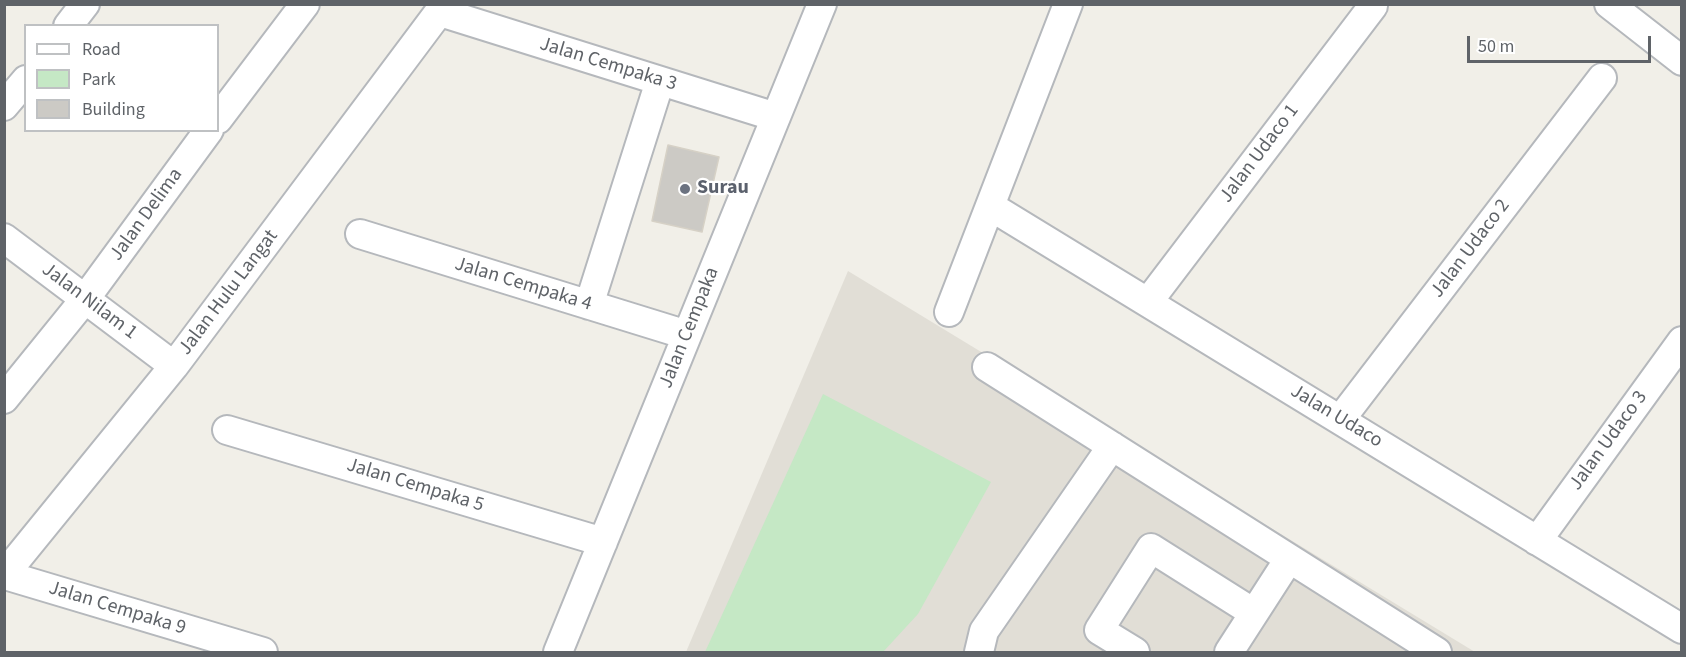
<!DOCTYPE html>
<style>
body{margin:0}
#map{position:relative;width:1686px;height:657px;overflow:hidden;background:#f1efe8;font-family:"Source Sans 3",sans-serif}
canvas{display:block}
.frame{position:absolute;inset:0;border:6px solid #5f6368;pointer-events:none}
.legend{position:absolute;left:24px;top:24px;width:195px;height:108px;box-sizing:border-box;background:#fff;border:2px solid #bfc1c3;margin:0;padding:8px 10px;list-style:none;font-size:18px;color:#5f6368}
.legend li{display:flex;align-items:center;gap:12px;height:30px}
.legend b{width:30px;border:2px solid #bfc1c3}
.scale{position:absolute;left:1467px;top:36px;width:184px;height:27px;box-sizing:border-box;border:3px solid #5f6368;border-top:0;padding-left:8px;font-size:18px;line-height:21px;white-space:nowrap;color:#5f6368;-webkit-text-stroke:4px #fff;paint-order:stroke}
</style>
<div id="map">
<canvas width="1686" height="657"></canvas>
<div class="frame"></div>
<ul class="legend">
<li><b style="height:8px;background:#fff"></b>Road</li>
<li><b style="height:16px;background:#c5e8c5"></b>Park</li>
<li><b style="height:16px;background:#cccac5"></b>Building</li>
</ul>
<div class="scale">50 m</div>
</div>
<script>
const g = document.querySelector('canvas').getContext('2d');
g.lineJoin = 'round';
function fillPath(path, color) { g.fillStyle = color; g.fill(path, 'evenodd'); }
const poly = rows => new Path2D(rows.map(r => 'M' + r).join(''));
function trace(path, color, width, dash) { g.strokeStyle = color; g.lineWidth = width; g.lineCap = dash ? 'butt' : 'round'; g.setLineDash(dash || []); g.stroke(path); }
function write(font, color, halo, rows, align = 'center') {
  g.font = font + ' "Source Sans 3",sans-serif'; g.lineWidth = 4.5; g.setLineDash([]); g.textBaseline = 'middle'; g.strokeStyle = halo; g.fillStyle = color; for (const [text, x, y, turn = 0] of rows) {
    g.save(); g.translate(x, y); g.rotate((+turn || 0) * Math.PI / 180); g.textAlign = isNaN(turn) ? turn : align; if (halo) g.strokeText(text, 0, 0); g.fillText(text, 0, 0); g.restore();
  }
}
const education = poly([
 [848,271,1475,652,686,652]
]);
const green = poly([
 [823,394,991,482,918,614,883,652,705,652]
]);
const building = poly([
 [668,145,719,157,702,232,652,221,668,145]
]);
const minor = poly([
 [1609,4,1682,61],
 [440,12,776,117],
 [68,26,85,4],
 [4,106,26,80],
 [218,119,305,4],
 [990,206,1682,629],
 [360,234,687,335],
 [4,238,174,366],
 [1148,302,1373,6],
 [589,305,660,81],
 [949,312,1068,4],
 [987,367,1437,652],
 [4,399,85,299,209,130],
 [1340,420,1602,78],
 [227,430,603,542],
 [1537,541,1682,341],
 [4,575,174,366,445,4],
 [5,575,263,652],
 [558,652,822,4],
 [979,652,984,631,1112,446],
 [1135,652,1099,630,1151,548,1254,613],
 [1229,652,1289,559]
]);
const markers = [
 [685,189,6,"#6b7280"]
];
const streetNames = [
 ["Jalan Cempaka 3",608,65,17],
 ["Jalan Udaco 1",1260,154,-53],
 ["Jalan Delima",147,215,-54],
 ["Jalan Udaco 2",1471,249,-53],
 ["Jalan Cempaka 4",523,285,17],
 ["Jalan Hulu Langat",229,293,-53],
 ["Jalan Nilam 1",89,302,37],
 ["Jalan Cempaka",690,328,-68],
 ["Jalan Udaco",1336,417,31],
 ["Jalan Udaco 3",1609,441,-54],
 ["Jalan Cempaka 5",415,486,17],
 ["Jalan Cempaka 9",117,609,17]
];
const worshipNames = [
 ["Surau",697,189]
];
fillPath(education, '#e1ded6');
fillPath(green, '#c5e8c5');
fillPath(building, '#cccac5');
trace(building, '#d6d1c6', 1.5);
trace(minor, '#b5b8bc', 32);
trace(minor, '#fff', 28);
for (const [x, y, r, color] of markers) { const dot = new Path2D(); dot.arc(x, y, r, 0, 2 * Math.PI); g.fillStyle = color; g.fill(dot); trace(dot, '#fff', 2); }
write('20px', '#5f6368', '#fff', streetNames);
write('bold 20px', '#5b616d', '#fff', worshipNames, 'left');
</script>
